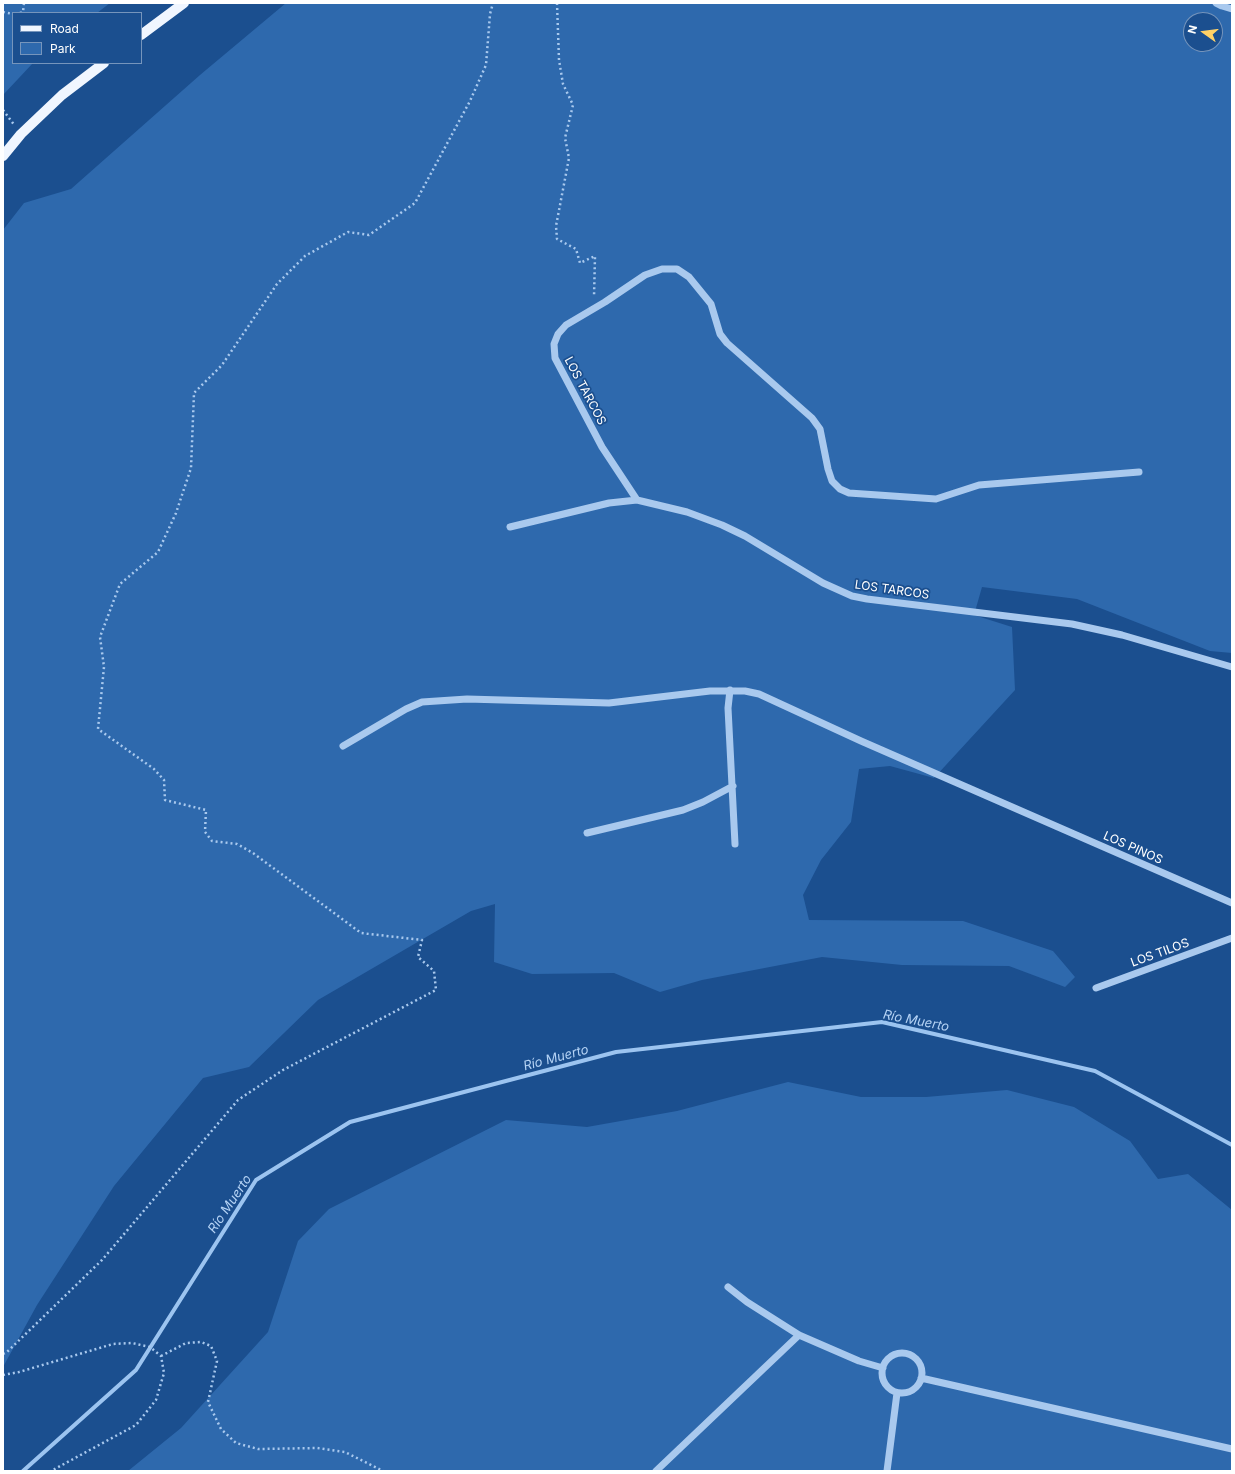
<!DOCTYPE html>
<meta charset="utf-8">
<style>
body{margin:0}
#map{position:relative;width:1235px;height:1474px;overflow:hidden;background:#1b4f8f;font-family:Inter,sans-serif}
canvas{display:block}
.frame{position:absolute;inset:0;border:4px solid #fff;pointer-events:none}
.legend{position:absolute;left:12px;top:12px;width:130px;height:52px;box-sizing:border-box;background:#1b4f8f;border:1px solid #7695bc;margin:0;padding:5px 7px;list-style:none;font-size:12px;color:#fff}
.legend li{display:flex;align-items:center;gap:8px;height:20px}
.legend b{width:20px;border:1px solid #7695bc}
.north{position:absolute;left:1183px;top:12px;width:40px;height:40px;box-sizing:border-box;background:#1b4f8f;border:1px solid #7695bc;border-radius:50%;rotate:284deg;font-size:11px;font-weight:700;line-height:16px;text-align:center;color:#fff}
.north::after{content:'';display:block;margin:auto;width:14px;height:18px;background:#ffd166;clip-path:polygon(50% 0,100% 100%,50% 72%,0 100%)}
</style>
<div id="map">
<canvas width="1235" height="1474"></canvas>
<div class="frame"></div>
<ul class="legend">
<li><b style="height:5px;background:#f0f6ff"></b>Road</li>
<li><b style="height:11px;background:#2e69ad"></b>Park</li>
</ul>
<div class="north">N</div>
</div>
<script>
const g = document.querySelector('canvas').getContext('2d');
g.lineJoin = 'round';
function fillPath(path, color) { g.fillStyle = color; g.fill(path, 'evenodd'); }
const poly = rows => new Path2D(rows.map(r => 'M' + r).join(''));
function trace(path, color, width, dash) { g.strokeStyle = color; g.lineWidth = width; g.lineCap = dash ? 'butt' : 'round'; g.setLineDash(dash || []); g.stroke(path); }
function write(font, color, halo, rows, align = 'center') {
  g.font = font + ' Inter,sans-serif'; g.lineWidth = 3.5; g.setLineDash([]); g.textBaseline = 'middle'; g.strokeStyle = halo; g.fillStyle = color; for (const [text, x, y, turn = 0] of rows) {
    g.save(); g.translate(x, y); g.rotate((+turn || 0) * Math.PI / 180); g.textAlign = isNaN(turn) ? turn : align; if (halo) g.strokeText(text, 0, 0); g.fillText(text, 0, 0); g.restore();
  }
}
const green = poly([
 [3,3,110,3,97,13,13,13,13,63,33,63,3,95],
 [286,3,1232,3,1232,653,1210,651,1077,599,982,587,974,615,1012,627,1015,690,934,778,890,766,859,769,851,822,821,860,803,895,809,920,963,921,1053,951,1075,977,1065,987,1009,966,902,965,822,957,702,980,660,992,614,973,532,974,494,962,495,904,471,911,318,1000,249,1067,203,1078,114,1186,37,1305,3,1367,3,230,24,203,71,189,200,75],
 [1191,20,1215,20,1215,44,1191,44],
 [788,1082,861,1097,926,1097,1007,1090,1074,1107,1130,1141,1158,1179,1188,1174,1232,1210,1232,1471,128,1471,181,1428,268,1332,298,1241,329,1209,506,1120,587,1127,677,1111]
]);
const stream = poly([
 [23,1471,136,1370,256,1180,350,1122,616,1052,882,1022,1095,1071,1232,1145]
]);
const path = poly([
 [557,3,559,60,563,84,573,105,565,138,569,158,556,226,557,239,576,249,580,263,595,256,594,297],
 [3,12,13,14],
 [20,13,23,12,24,3],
 [3,110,15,126],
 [3,1354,7,1352,102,1260,238,1100,283,1070,436,990,434,971,418,957,422,940,361,933,253,853,237,844,212,841,205,832,206,810,165,800,164,780,154,769,98,729,104,667,100,637,120,584,158,552,176,513,191,468,194,393,222,365,277,284,305,256,348,232,369,235,415,203,470,101,486,65,490,14,493,3],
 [161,1356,186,1343,201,1342,211,1346,217,1361,208,1402,221,1429,236,1443,258,1449,317,1448,345,1452,383,1471],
 [3,1375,19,1372,113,1344,132,1343,150,1347,161,1356,164,1373,156,1400,136,1425,51,1471]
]);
const minor = poly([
 [1216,3,1222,6,1232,9],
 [1139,472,979,485,936,499,849,493,840,489,832,481,828,469,820,429,812,418,727,343,720,334,711,304,689,277,677,269,662,269,645,275,605,302,566,325,558,334,554,344,555,358,602,447,637,500,687,512,722,525,745,536,823,583,852,596,867,599,1072,624,1122,635,1232,667],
 [510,527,609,503,637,500],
 [730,690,728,708,735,844],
 [343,746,406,709,422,702,467,699,609,703,710,691,745,691,759,694,861,741,1232,903],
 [587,833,683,810,703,802,733,786],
 [1096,988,1232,938],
 [728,1287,747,1302,799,1335,859,1361,883,1368],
 '882 1373a20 20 0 1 1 40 0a20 20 0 1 1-40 0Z',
 [921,1378,1232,1449],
 [656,1471,799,1335],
 [887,1471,897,1393]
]);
const major = poly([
 [141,35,184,3],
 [3,156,21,134,62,95,104,63]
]);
const streetNames = [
 ["LOS TARCOS",585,391,62],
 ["LOS TARCOS",892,590,8],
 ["LOS PINOS",1133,848,24],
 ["LOS TILOS",1160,953,-20]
];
const waterNames = [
 ["Río Muerto",916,1021,11],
 ["Río Muerto",556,1058,-15],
 ["Río Muerto",230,1204,-56]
];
fillPath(green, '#2e69ad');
trace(stream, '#9cc4f0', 4);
trace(path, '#a9c9ee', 2.5, [2, 3]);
trace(minor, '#a9c9ee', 7);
trace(major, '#f0f6ff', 10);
write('12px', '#fff', '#1b4f8f', streetNames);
write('italic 13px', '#b5d3f5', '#1b4f8f', waterNames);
</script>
